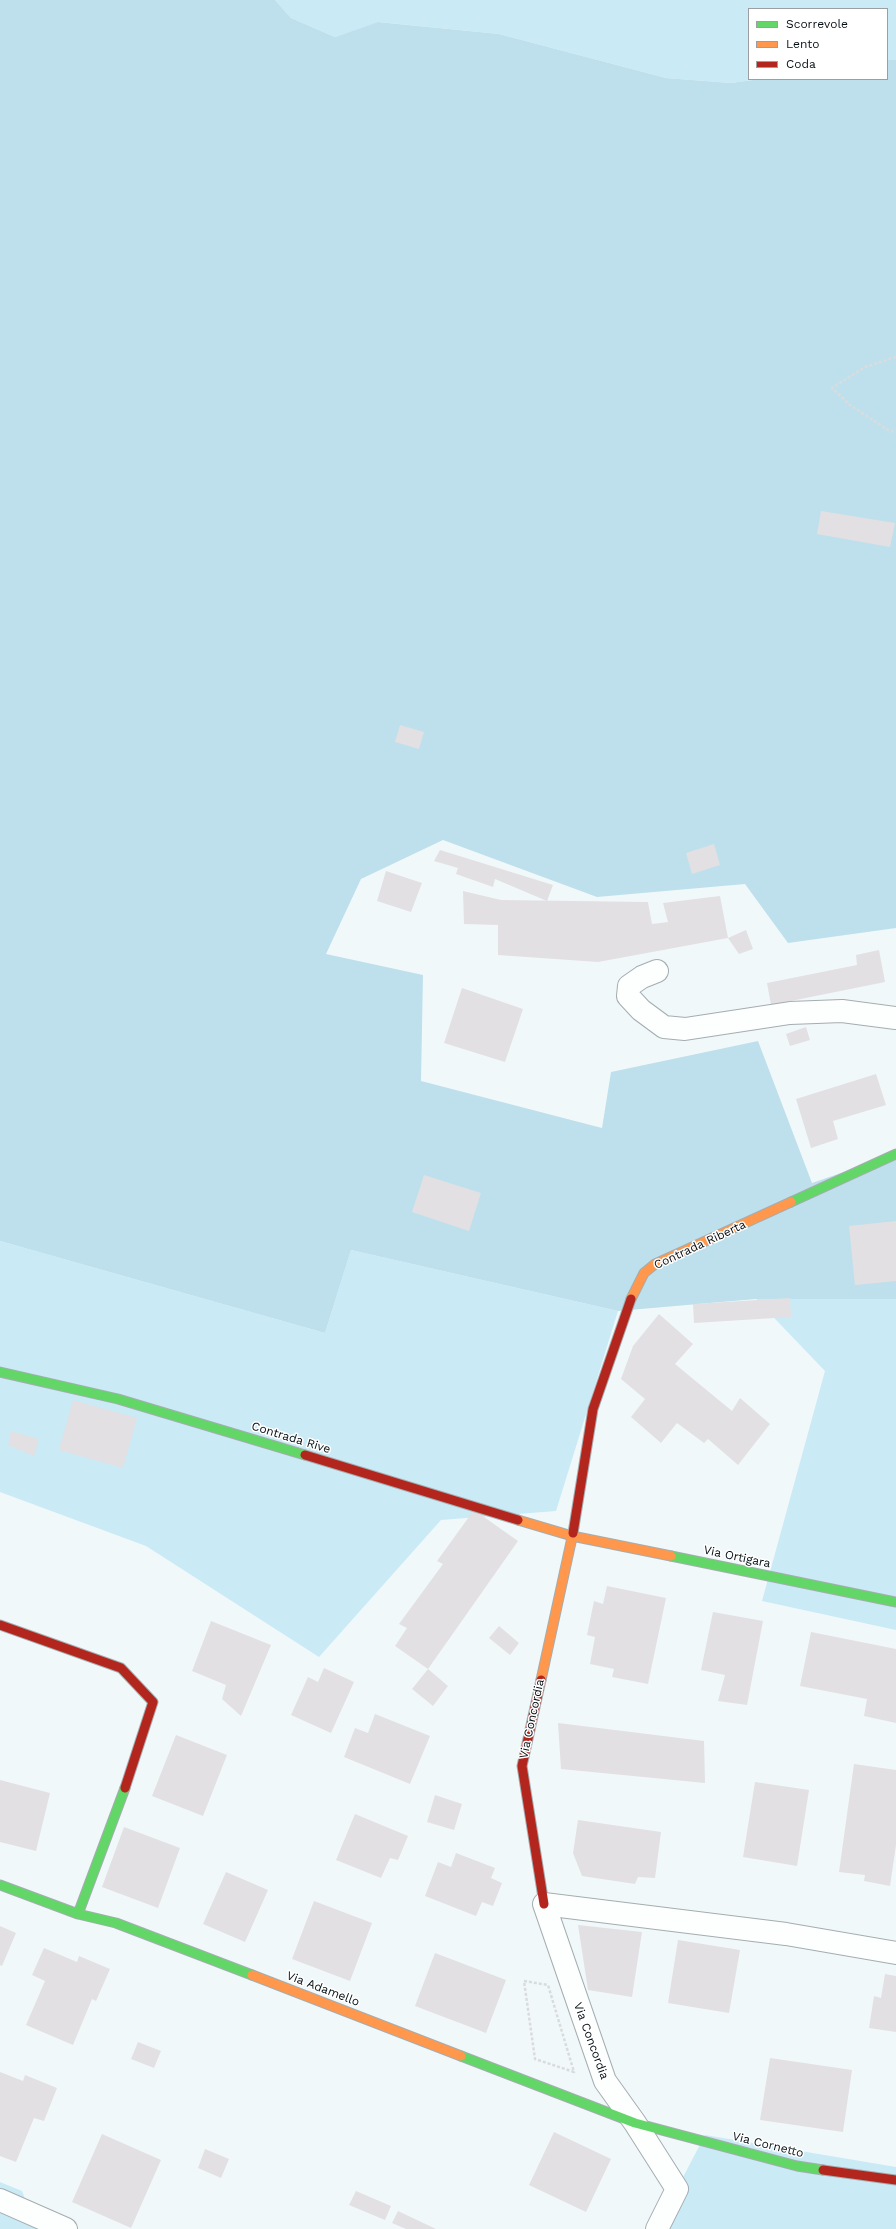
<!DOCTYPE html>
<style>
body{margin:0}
#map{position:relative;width:896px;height:2229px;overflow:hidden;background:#f1f8fa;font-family:"Work Sans",sans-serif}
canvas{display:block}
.legend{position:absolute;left:748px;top:8px;width:140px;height:72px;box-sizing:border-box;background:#fff;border:1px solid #9b9fa1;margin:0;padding:5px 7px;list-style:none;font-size:12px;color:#050f13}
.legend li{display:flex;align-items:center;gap:8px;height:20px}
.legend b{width:20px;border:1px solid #9b9fa1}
</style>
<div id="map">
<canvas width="896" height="2229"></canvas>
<ul class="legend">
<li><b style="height:5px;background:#63d668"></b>Scorrevole</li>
<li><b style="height:5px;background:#ff974d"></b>Lento</li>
<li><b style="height:5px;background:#b3261e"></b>Coda</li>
</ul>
</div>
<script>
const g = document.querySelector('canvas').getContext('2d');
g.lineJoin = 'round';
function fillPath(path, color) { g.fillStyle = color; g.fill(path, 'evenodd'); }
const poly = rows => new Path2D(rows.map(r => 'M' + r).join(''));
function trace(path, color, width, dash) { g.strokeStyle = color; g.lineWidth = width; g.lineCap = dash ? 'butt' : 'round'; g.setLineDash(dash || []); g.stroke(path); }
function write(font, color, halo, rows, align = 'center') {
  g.font = font + ' "Work Sans",sans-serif'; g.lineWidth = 3; g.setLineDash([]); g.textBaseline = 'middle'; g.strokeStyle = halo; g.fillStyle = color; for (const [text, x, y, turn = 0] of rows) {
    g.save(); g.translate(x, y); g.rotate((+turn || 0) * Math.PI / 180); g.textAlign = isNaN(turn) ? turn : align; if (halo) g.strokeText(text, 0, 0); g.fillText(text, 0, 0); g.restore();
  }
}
const green = poly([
 [275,0,896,0,896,60,887,60,887,9,749,9,749,79,760,79,731,83,666,78,499,34,379,22,335,37,291,18],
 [0,1241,325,1333,351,1250,618,1311,556,1511,441,1520,319,1657,146,1546,0,1492],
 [756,1299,896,1299,896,1630,762,1601,825,1371],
 [705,2135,896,2167,896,2229,656,2229],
 [0,2182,22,2191,34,2222,51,2229,0,2229]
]);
const forest = poly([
 [0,0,275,0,291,18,335,37,378,22,499,34,666,78,731,83,760,79,887,79,887,60,896,60,896,928,788,943,745,884,597,897,443,840,361,879,326,954,423,975,421,1081,602,1128,611,1072,758,1041,812,1183,896,1154,896,1299,756,1299,618,1311,351,1250,325,1333,0,1241]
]);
const building = poly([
 [821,511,895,523,890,547,817,534],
 [400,725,424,732,419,749,395,742],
 [714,844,720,865,692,874,686,853],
 [440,850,553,885,547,901,495,879,493,887,456,874,458,868,434,861],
 [386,871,422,883,411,912,377,901],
 [463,891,501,900,648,902,652,924,668,922,663,903,720,896,728,938,598,962,498,955,498,925,464,924],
 [746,930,753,949,739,954,728,938],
 [879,950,885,982,771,1005,767,983,857,965,856,955],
 [462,988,523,1009,505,1062,444,1043],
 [806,1027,810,1040,790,1046,786,1034],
 [876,1074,886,1105,833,1121,838,1139,811,1148,796,1099],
 [424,1175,481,1193,469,1231,412,1212],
 [896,1221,896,1281,855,1285,849,1226],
 [790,1298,791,1317,694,1323,693,1304],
 [659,1314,693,1344,675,1364,732,1411,740,1398,770,1424,738,1465,708,1439,704,1443,677,1423,661,1443,631,1417,645,1399,621,1379,633,1346],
 [73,1400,137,1418,123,1468,59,1450],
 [11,1431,39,1439,34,1456,8,1445],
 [474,1510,518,1541,428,1669,395,1646,407,1628,399,1624,443,1564,437,1561],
 [607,1586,666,1598,648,1684,612,1677,614,1669,590,1664,595,1637,587,1635,594,1601,603,1604],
 [713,1612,763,1621,747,1705,718,1701,725,1675,701,1670],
 [211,1621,271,1645,241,1716,222,1699,226,1685,192,1671],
 [499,1626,519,1643,510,1655,489,1638],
 [811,1632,896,1649,896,1723,864,1716,867,1699,800,1686],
 [324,1668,354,1682,331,1733,291,1715,308,1677,318,1682],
 [428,1669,448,1686,433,1706,412,1689],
 [375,1714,430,1736,410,1784,344,1757,355,1728,368,1733],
 [558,1723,704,1741,705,1783,561,1769],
 [176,1735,227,1755,203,1816,152,1796],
 [854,1764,896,1770,896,1845,890,1886,864,1881,865,1875,839,1872],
 [0,1780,50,1793,36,1851,0,1842],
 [755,1782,809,1790,797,1866,743,1857],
 [435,1795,462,1804,454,1830,427,1822],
 [355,1814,408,1836,398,1860,390,1858,381,1878,336,1860],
 [578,1820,661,1832,655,1878,638,1877,635,1884,582,1876,573,1853],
 [124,1827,180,1848,158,1908,102,1887],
 [456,1853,495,1868,491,1878,502,1883,493,1906,482,1902,476,1916,425,1896,438,1862,451,1867],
 [226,1872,268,1890,245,1942,203,1924],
 [314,1901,372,1923,350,1981,292,1959],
 [578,1925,642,1932,632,1997,588,1990],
 [0,1926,16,1933,2,1966,0,1965],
 [678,1940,740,1950,729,2013,668,2003],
 [44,1948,77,1962,79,1956,110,1969,96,2001,92,1999,73,2045,26,2025,45,1981,32,1975],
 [435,1953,506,1980,486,2033,415,2006],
 [885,1974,896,1976,896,2032,869,2028,874,1996,881,1998],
 [138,2042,161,2051,154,2068,131,2059],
 [770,2058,852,2070,843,2132,760,2120],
 [0,2072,23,2081,25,2075,57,2088,44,2121,34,2118,16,2162,0,2156],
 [554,2132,611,2159,586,2212,529,2185],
 [102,2134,161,2160,131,2228,72,2202],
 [205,2149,229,2159,221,2178,198,2168],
 [356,2191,391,2206,385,2220,349,2205],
 [398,2211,436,2229,406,2229,392,2223]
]);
const path = poly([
 [896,357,865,367,832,388,850,405,888,430,896,432],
 [524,1981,548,1985,574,2072,535,2059,524,1981]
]);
const street = poly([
 [657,971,642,977,629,986,628,996,641,1010,664,1027,685,1029,790,1013,842,1011,896,1018],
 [0,2200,66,2229],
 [657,2229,677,2189,635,2123,605,2081,544,1904,786,1934,896,1953]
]);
const fast = poly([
 [791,1202,896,1154],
 [0,1372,118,1399,305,1455],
 [671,1556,896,1602],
 [0,1885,78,1914,116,1923,252,1975],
 [78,1914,125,1788],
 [461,2056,635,2123,797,2166,823,2170]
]);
const slow = poly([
 [631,1299,644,1273,655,1264,791,1202],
 [518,1520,572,1536,671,1556],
 [541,1680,573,1533],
 [252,1975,461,2056]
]);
const jam = poly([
 [305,1455,518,1520],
 [573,1533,593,1409,631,1299],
 [0,1625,121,1668,153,1702,125,1788],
 [541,1680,522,1766,544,1904],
 [823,2170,896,2180]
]);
const streetNames = [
 ["Contrada Riberta",700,1245,-25],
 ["Contrada Rive",291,1438,17],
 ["Via Ortigara",737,1557,12],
 ["Via Concordia",532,1719,-78],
 ["Via Adamello",323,1989,21],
 ["Via Concordia",591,2041,70],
 ["Via Cornetto",768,2145,14]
];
fillPath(green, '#caeaf6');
fillPath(forest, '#bee0ec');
fillPath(building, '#e2e0e3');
trace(street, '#a4adb0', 24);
trace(fast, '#a4adb0', 11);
trace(slow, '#a4adb0', 11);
trace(jam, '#a4adb0', 11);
trace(path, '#d9dcdd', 2.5, [3, 2]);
trace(street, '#fdfefe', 22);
trace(fast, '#63d668', 9);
trace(slow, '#ff974d', 9);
trace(jam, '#b3261e', 9);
write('12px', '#050f13', '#fff', streetNames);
</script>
